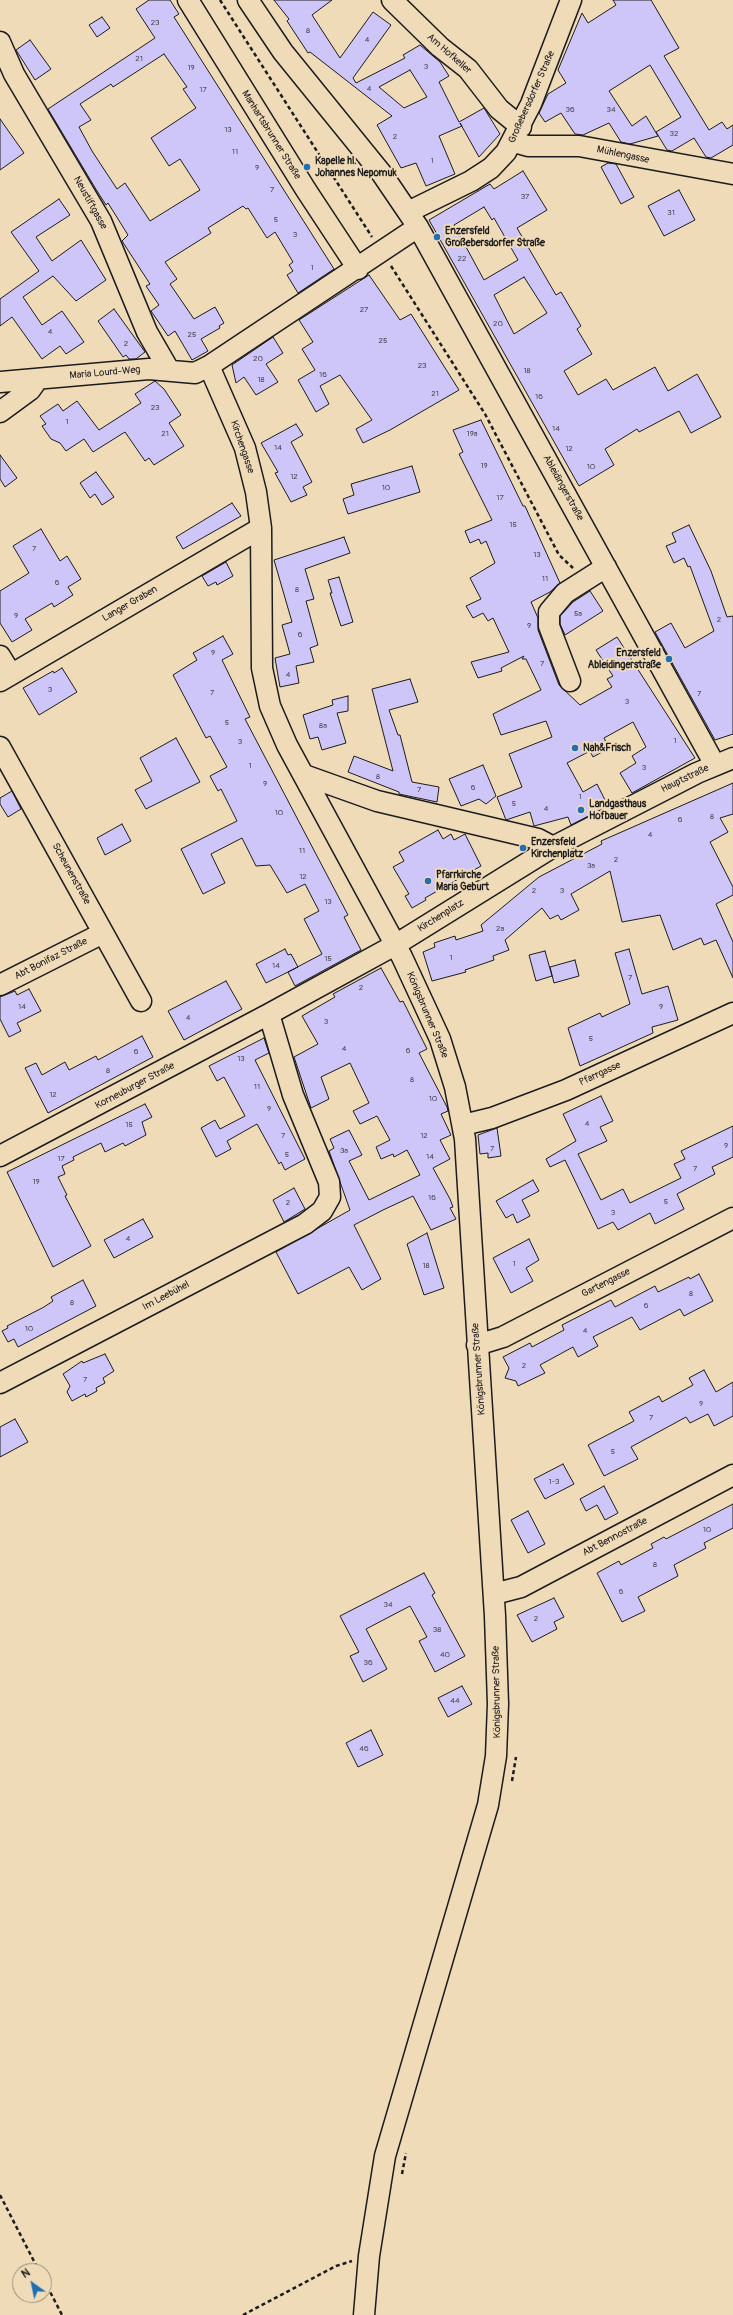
<!DOCTYPE html>
<meta charset="utf-8">
<style>
body{margin:0}
#map{position:relative;width:733px;height:2315px;overflow:hidden;background:#f0dbb9;font-family:Pangolin,sans-serif}
canvas{display:block}
.north{position:absolute;left:12px;top:2263px;width:40px;height:40px;box-sizing:border-box;background:#f0dbb9;border:1px solid #9b8f7a;border-radius:50%;rotate:327deg;font-size:11px;font-weight:700;line-height:16px;text-align:center;color:#1c1c1c}
.north::after{content:'';display:block;margin:auto;width:14px;height:18px;background:#1f6fb2;clip-path:polygon(50% 0,100% 100%,50% 72%,0 100%)}
</style>
<div id="map">
<canvas width="733" height="2315"></canvas>
<div class="north">N</div>
</div>
<script>
const g = document.querySelector('canvas').getContext('2d');
g.lineJoin = 'round';
function fillPath(path, color) { g.fillStyle = color; g.fill(path, 'evenodd'); }
const poly = rows => new Path2D(rows.map(r => 'M' + r).join(''));
function trace(path, color, width, dash) { g.strokeStyle = color; g.lineWidth = width; g.lineCap = dash ? 'butt' : 'round'; g.setLineDash(dash || []); g.stroke(path); }
function write(font, color, halo, rows, align = 'center') {
  g.font = font + ' Pangolin,sans-serif'; g.lineWidth = 4; g.setLineDash([]); g.textBaseline = 'middle'; g.strokeStyle = halo; g.fillStyle = color; for (const [text, x, y, turn = 0] of rows) {
    g.save(); g.translate(x, y); g.rotate((+turn || 0) * Math.PI / 180); g.textAlign = isNaN(turn) ? turn : align; if (halo) g.strokeText(text, 0, 0); g.fillText(text, 0, 0); g.restore();
  }
}
const building = poly([
 [149,0,170,0,179,14,174,17,334,269,298,293,287,275,293,271,289,265,293,262,275,232,267,238,248,208,246,209,243,206,208,228,211,233,165,262,177,279,170,284,194,319,215,307,224,323,219,326,220,328,201,339,208,351,192,360,175,331,168,336,151,311,159,305,146,286,150,284,122,241,128,235,108,203,106,205,97,191,48,109,155,38,136,9,149,0],
 [164,54,187,87,183,89,196,108,151,138,169,166,180,159,200,190,150,221,125,183,117,189,92,151,79,127,91,120,80,104,111,84,113,87,164,54],
 [274,0,332,0,312,15,340,58,373,12,391,25,353,78,356,83,405,58,403,55,420,45,440,62,449,76,439,82,459,122,484,108,500,134,479,157,460,123,462,126,439,136,455,174,426,186,416,163,401,168,377,125,392,116,310,52,308,53,287,21,289,19,274,0],
 [410,70,427,97,404,108,379,87,410,70],
 [613,0,651,0,679,48,664,56,709,130,722,122,727,129,733,125,733,145,711,158,706,157,694,138,672,151,667,150,656,132,681,117,650,65,609,91,632,126,646,116,658,136,630,144,621,142,609,123,583,135,575,134,561,113,545,122,539,113,548,94,566,83,558,70,582,13,588,23,616,5,613,0],
 [102,17,110,28,97,37,89,25,102,17],
 [30,40,51,69,35,80,16,50,30,40],
 [0,119,24,153,0,170,0,119],
 [608,163,616,164,634,197,621,204,601,167,608,163],
 [523,171,547,210,517,228,556,295,561,292,581,326,577,329,592,354,564,371,578,395,606,379,613,390,655,367,668,391,697,374,721,417,691,433,679,411,639,432,637,429,605,449,614,465,579,486,429,220,490,184,494,189,523,171],
 [484,207,492,220,494,218,518,260,484,280,454,225,484,207],
 [524,277,547,313,514,334,494,295,524,277],
 [679,190,695,220,664,236,648,206,679,190],
 [59,199,70,215,36,237,52,261,81,240,106,280,76,301,53,276,23,297,42,325,62,311,84,342,66,354,60,346,42,359,12,317,0,326,0,299,39,271,11,232,59,199],
 [369,275,400,320,411,314,459,390,390,430,363,443,356,429,372,420,340,375,320,386,329,404,316,412,298,380,315,370,302,349,313,342,299,320,369,275],
 [114,309,145,352,136,359,129,359,126,355,123,357,98,321,114,309],
 [273,337,283,353,266,364,278,382,256,395,244,377,236,383,232,365,273,337],
 [155,381,164,389,181,415,169,423,184,446,154,465,149,458,145,461,125,432,93,452,84,439,66,451,60,443,51,439,42,426,46,424,40,416,58,404,63,411,77,401,99,430,141,403,135,394,155,381],
 [481,420,523,506,525,506,560,583,550,592,531,602,538,618,538,630,559,685,580,705,612,687,607,679,613,676,596,650,617,637,695,758,632,793,620,773,636,763,632,756,646,747,633,722,604,738,609,748,593,757,590,751,567,763,583,792,597,784,608,806,571,825,568,817,534,826,530,812,506,820,497,797,522,787,509,754,552,737,546,721,501,735,493,714,541,690,526,659,522,659,524,656,501,668,502,671,478,678,471,662,509,652,493,618,488,621,483,613,473,618,466,606,481,599,470,578,495,563,486,541,481,544,479,539,470,543,465,531,492,520,459,454,463,452,453,430,481,420],
 [296,424,303,435,291,442,312,482,303,487,307,495,291,502,275,473,278,472,261,443,296,424],
 [0,455,17,478,5,487,0,479,0,455],
 [412,466,420,492,348,514,343,499,354,495,351,484,412,466],
 [96,472,114,497,102,505,95,494,90,498,80,483,96,472],
 [232,503,241,516,183,549,176,537,232,503],
 [689,525,711,571,727,617,733,616,733,734,715,740,655,632,671,623,685,648,714,631,690,566,688,567,684,558,674,563,666,546,676,542,672,533,689,525],
 [41,529,60,561,67,556,81,579,68,587,73,595,54,607,52,603,25,619,32,630,12,642,0,623,0,591,29,573,13,546,41,529],
 [344,537,350,553,305,569,314,599,306,601,318,645,310,648,314,662,296,666,299,683,280,687,275,658,290,654,282,625,292,622,274,560,344,537],
 [226,562,233,576,217,585,216,582,208,586,202,576,226,562],
 [339,577,353,622,341,626,330,593,332,593,328,580,339,577],
 [590,591,603,611,565,635,560,624,560,616,573,602,590,591],
 [223,636,233,654,222,660,250,717,245,719,348,915,344,917,361,950,295,986,288,972,322,954,304,919,319,911,305,884,287,893,270,865,256,866,242,838,211,854,225,883,203,894,181,849,237,821,221,789,218,791,210,776,227,767,210,736,206,738,173,675,197,660,193,653,223,636],
 [62,668,77,692,39,715,23,688,53,671,54,673,62,668],
 [410,679,418,702,389,710,398,735,400,735,412,782,439,787,437,802,399,794,399,792,348,772,354,756,393,771,372,689,410,679],
 [348,696,348,711,337,713,346,743,322,750,318,737,310,739,303,715,333,705,332,700,348,696],
 [176,738,200,782,146,809,135,790,152,781,140,758,176,738],
 [483,765,496,796,486,804,479,799,461,806,449,779,483,765],
 [733,783,733,814,720,818,728,832,710,842,733,887,733,895,716,904,733,942,733,978,716,940,704,945,701,938,673,950,660,915,622,922,610,871,571,894,579,910,561,920,558,915,550,919,542,908,505,940,509,950,493,956,494,960,465,970,466,972,432,981,423,952,435,947,434,943,455,936,456,940,483,931,481,925,539,877,602,844,601,841,733,783],
 [12,791,21,809,8,817,0,804,0,798,12,791],
 [122,824,131,841,105,855,97,838,122,824],
 [438,830,443,839,451,834,454,840,465,834,481,866,425,898,426,900,412,908,405,896,409,894,393,867,404,861,399,852,438,830],
 [285,949,288,955,291,954,298,967,266,983,256,964,285,949],
 [629,949,642,994,668,986,678,1020,652,1027,653,1033,580,1066,568,1028,600,1013,602,1017,630,1004,615,953,629,949],
 [545,951,552,976,536,981,529,955,545,951],
 [575,960,579,976,554,983,550,967,575,960],
 [381,968,400,1002,403,1001,427,1049,419,1053,447,1107,448,1111,441,1114,451,1135,440,1140,450,1159,433,1168,450,1199,453,1207,450,1208,456,1219,431,1230,413,1196,383,1210,354,1225,381,1279,362,1290,349,1267,298,1294,276,1252,350,1210,329,1151,334,1148,330,1139,349,1130,362,1155,349,1161,369,1200,420,1175,407,1150,394,1157,393,1154,381,1159,376,1147,390,1140,377,1116,360,1124,353,1111,369,1103,350,1063,321,1077,329,1099,311,1108,294,1057,318,1044,302,1016,335,997,333,994,381,968],
 [226,981,242,1009,184,1040,168,1011,226,981],
 [29,989,41,1011,17,1023,21,1031,9,1037,0,1019,0,997,15,991,17,995,29,989],
 [142,1036,153,1057,48,1113,25,1068,36,1063,42,1075,65,1062,69,1070,96,1056,98,1060,142,1036],
 [264,1038,269,1053,255,1060,305,1159,285,1170,281,1162,279,1164,257,1124,227,1141,231,1149,216,1157,201,1128,215,1120,220,1129,245,1116,224,1077,217,1081,209,1066,264,1038],
 [601,1096,613,1121,600,1127,607,1141,578,1154,601,1200,623,1189,630,1203,681,1178,674,1164,685,1159,681,1151,733,1126,733,1157,712,1167,715,1174,677,1194,684,1209,655,1224,650,1213,618,1230,613,1222,598,1229,565,1160,550,1167,546,1159,576,1141,563,1114,601,1096],
 [145,1104,152,1117,142,1122,146,1135,125,1146,123,1143,105,1152,101,1143,73,1157,74,1160,62,1166,65,1174,58,1177,67,1195,65,1196,91,1246,53,1267,7,1172,145,1104],
 [497,1128,501,1156,488,1158,488,1153,480,1154,478,1135,497,1128],
 [533,1180,539,1191,522,1200,530,1216,517,1223,513,1214,506,1218,496,1201,533,1180],
 [294,1188,305,1209,284,1222,273,1200,294,1188],
 [143,1219,153,1237,114,1258,104,1240,143,1219],
 [427,1233,444,1288,424,1295,407,1244,427,1233],
 [529,1239,539,1260,526,1268,533,1281,511,1293,493,1258,529,1239],
 [699,1274,713,1301,684,1316,680,1309,640,1330,632,1317,593,1337,598,1346,578,1357,573,1347,540,1365,545,1373,518,1386,516,1381,505,1378,509,1368,503,1357,530,1343,532,1347,564,1330,562,1325,611,1300,615,1307,655,1286,658,1292,689,1277,690,1279,699,1274],
 [83,1280,96,1306,18,1347,14,1339,8,1342,2,1331,8,1328,7,1326,44,1307,53,1301,51,1297,83,1280],
 [105,1354,114,1371,103,1378,105,1383,96,1388,97,1391,86,1397,85,1394,72,1401,67,1392,70,1386,63,1374,82,1361,83,1363,105,1354],
 [704,1370,716,1392,733,1382,733,1416,714,1426,708,1414,690,1423,686,1417,631,1447,638,1459,604,1476,588,1445,634,1421,629,1412,659,1396,662,1402,693,1385,689,1378,704,1370],
 [15,1419,28,1442,0,1457,0,1427,15,1419],
 [563,1464,574,1484,545,1499,534,1479,563,1464],
 [604,1486,618,1513,605,1520,597,1505,586,1511,580,1499,604,1486],
 [733,1504,733,1528,704,1543,706,1548,674,1565,678,1576,638,1597,645,1611,622,1622,597,1573,619,1561,621,1565,653,1548,651,1544,664,1537,666,1539,733,1504],
 [528,1511,545,1544,528,1553,511,1520,528,1511],
 [424,1573,435,1593,432,1595,465,1656,435,1672,419,1641,427,1637,410,1606,366,1629,387,1669,363,1682,350,1656,359,1652,340,1616,424,1573],
 [554,1598,564,1617,554,1622,557,1629,532,1642,517,1615,554,1598],
 [462,1686,472,1704,448,1717,438,1698,462,1686],
 [371,1730,383,1755,358,1767,346,1743,371,1730]
]);
const path = poly([
 [220,0,372,237],
 [391,266,485,414,559,555,573,568],
 [512,1781,516,1757],
 [402,2174,406,2153],
 [0,2195,39,2271],
 [44,2280,62,2315],
 [243,2315,336,2266,352,2261]
]);
const minor = poly([
 [188,0,306,190,358,269],
 [248,0,283,52,382,174,418,227,715,765],
 [392,0,440,47,468,69,499,109,521,127],
 [0,42,14,74,101,221,147,332,169,370],
 [514,142,528,146,579,146,733,174],
 [408,212,471,181,491,168,506,152,531,104,571,0],
 [0,382,149,369,195,373,209,366],
 [0,412,30,390,38,379],
 [0,656,11,674],
 [0,681,261,528],
 [570,681,549,626,549,612,565,593,606,567],
 [0,747,141,1001],
 [304,775,377,801,538,839,553,847],
 [0,985,103,933],
 [463,1125,492,1118,566,1090,733,1013],
 [0,1156,269,1014,395,945,553,847,697,773,733,758],
 [477,1345,503,1337,733,1218],
 [0,1383,305,1224,322,1211,330,1197,329,1182,293,1095,269,1014],
 [494,1594,521,1587,733,1475],
 [364,2315,369,2256,385,2156,488,1805,496,1756,498,1704,495,1616,465,1139,455,1087,440,1039,428,1013,402,957,287,745,270,706,262,668,261,528,256,492,245,448,209,366,418,227]
]);
const markers = [
 [307,167,4,"#1f6fb2"],
 [437,237,4,"#1f6fb2"],
 [669,659,4,"#1f6fb2"],
 [575,748,4,"#1f6fb2"],
 [581,810,4,"#1f6fb2"],
 [523,848,4,"#1f6fb2"],
 [428,881,4,"#1f6fb2"]
];
const numberNames = [
 ["23",155,23],
 ["8",308,31],
 ["4",367,40],
 ["21",139,59],
 ["3",426,67],
 ["19",191,68],
 ["4",369,89],
 ["17",203,90],
 ["36",570,110],
 ["34",611,110],
 ["13",228,130],
 ["32",674,134],
 ["2",395,137],
 ["11",235,152],
 ["1",432,161],
 ["9",257,168],
 ["7",272,190],
 ["37",525,197],
 ["31",671,213],
 ["5",276,220],
 ["3",295,235],
 ["22",462,259],
 ["1",312,268],
 ["27",364,310],
 ["20",498,324],
 ["4",50,332],
 ["25",192,335],
 ["25",383,341],
 ["2",126,344],
 ["20",258,359],
 ["23",422,366],
 ["18",527,371],
 ["16",323,375],
 ["18",261,380],
 ["21",435,394],
 ["16",539,397],
 ["23",155,408],
 ["1",67,422],
 ["14",556,429],
 ["21",165,434],
 ["19a",472,434],
 ["14",278,448],
 ["12",569,449],
 ["19",484,466],
 ["10",591,467],
 ["12",294,477],
 ["10",386,488],
 ["17",500,498],
 ["15",513,525],
 ["7",34,549],
 ["13",537,555],
 ["11",545,579],
 ["6",57,583],
 ["8",297,590],
 ["5a",578,614],
 ["9",16,616],
 ["2",719,620],
 ["9",529,626],
 ["6",300,635],
 ["9",213,653],
 ["7",542,664],
 ["4",288,675],
 ["3",50,690],
 ["7",212,693],
 ["7",699,694],
 ["3",627,702],
 ["5",227,723],
 ["8a",323,726],
 ["1",675,741],
 ["3",240,742],
 ["1",250,766],
 ["3",644,768],
 ["8",378,777],
 ["9",265,784],
 ["6",473,788],
 ["7",419,790],
 ["1",580,797],
 ["5",514,804],
 ["4",546,809],
 ["10",279,813],
 ["8",712,817],
 ["6",680,820],
 ["4",650,835],
 ["11",302,851],
 ["2",616,860],
 ["3a",591,866],
 ["12",303,877],
 ["2",534,891],
 ["3",562,891],
 ["13",328,902],
 ["2a",500,929],
 ["1",451,958],
 ["15",328,959],
 ["14",276,966],
 ["7",630,978],
 ["2",361,988],
 ["14",22,1007],
 ["9",661,1007],
 ["4",188,1018],
 ["3",326,1022],
 ["5",591,1039],
 ["4",344,1049],
 ["6",408,1051],
 ["6",136,1052],
 ["13",241,1059],
 ["8",108,1071],
 ["8",412,1080],
 ["11",257,1087],
 ["12",53,1095],
 ["10",433,1099],
 ["9",269,1109],
 ["4",587,1124],
 ["15",129,1125],
 ["7",283,1136],
 ["12",424,1136],
 ["9",726,1146],
 ["7",492,1149],
 ["3a",344,1151],
 ["5",287,1155],
 ["14",430,1157],
 ["17",61,1159],
 ["7",695,1169],
 ["19",36,1182],
 ["16",432,1198],
 ["5",666,1202],
 ["2",288,1203],
 ["3",613,1213],
 ["4",128,1239],
 ["1",514,1264],
 ["18",426,1266],
 ["8",691,1294],
 ["8",72,1303],
 ["6",646,1306],
 ["10",29,1329],
 ["4",585,1331],
 ["2",524,1366],
 ["7",85,1380],
 ["9",701,1404],
 ["7",651,1418],
 ["5",613,1452],
 ["1-3",554,1482],
 ["10",707,1530],
 ["8",655,1565],
 ["6",621,1592],
 ["34",388,1605],
 ["2",536,1619],
 ["38",437,1630],
 ["40",445,1655],
 ["36",368,1663],
 ["44",455,1701],
 ["46",364,1749]
];
const streetNames = [
 ["Am Hofkeller",449,54,41],
 ["Großebersdorfer Straße",532,97,-66],
 ["Manhartsbrunner Straße",271,135,58],
 ["Mühlengasse",623,155,12],
 ["Neustiftgasse",90,203,61],
 ["Maria Lourd-Weg",105,373,-5],
 ["Kirchengasse",242,447,71],
 ["Ableidingerstraße",563,488,61],
 ["Langer Graben",130,604,-30],
 ["Hauptstraße",685,779,-26],
 ["Scheunenstraße",71,874,61],
 ["Kirchenplatz",441,916,-32],
 ["Abt Bonifaz Straße",51,959,-27],
 ["Königsbrunner Straße",427,1015,67],
 ["Pfarrgasse",600,1074,-25],
 ["Korneuburger Straße",135,1086,-28],
 ["Gartengasse",606,1283,-27],
 ["Im Leebühel",166,1296,-28],
 ["Königsbrunner Straße",479,1369,-94],
 ["Abt Bennostraße",615,1537,-28],
 ["Königsbrunner Straße",497,1692,-91]
];
const poiNames = [
 ["Kapelle hl.",315,161],
 ["Johannes Nepomuk",315,173],
 ["Enzersfeld",445,231],
 ["Großebersdorfer Straße",445,243],
 ["Enzersfeld",661,653,"right"],
 ["Ableidingerstraße",661,665,"right"],
 ["Nah&Frisch",583,748],
 ["Landgasthaus",589,804],
 ["Hofbauer",589,816],
 ["Enzersfeld",531,842],
 ["Kirchenplatz",531,854],
 ["Pfarrkirche",436,875],
 ["Maria Geburt",436,887]
];
fillPath(building, '#cec6f8');
trace(building, '#1c1c1c', 1);
trace(minor, '#1c1c1c', 23);
trace(path, '#1c1c1c', 2.5, [4, 3]);
trace(minor, '#f0dbb9', 20);
for (const [x, y, r, color] of markers) { const dot = new Path2D(); dot.arc(x, y, r, 0, 2 * Math.PI); g.fillStyle = color; g.fill(dot); trace(dot, '#f0dbb9', 1.5); }
write('8px', '#484653', null, numberNames);
write('10px', '#1c1c1c', '#f0dbb9', streetNames);
write('bold 10px', '#1c1c1c', '#f0dbb9', poiNames, 'left');
</script>
